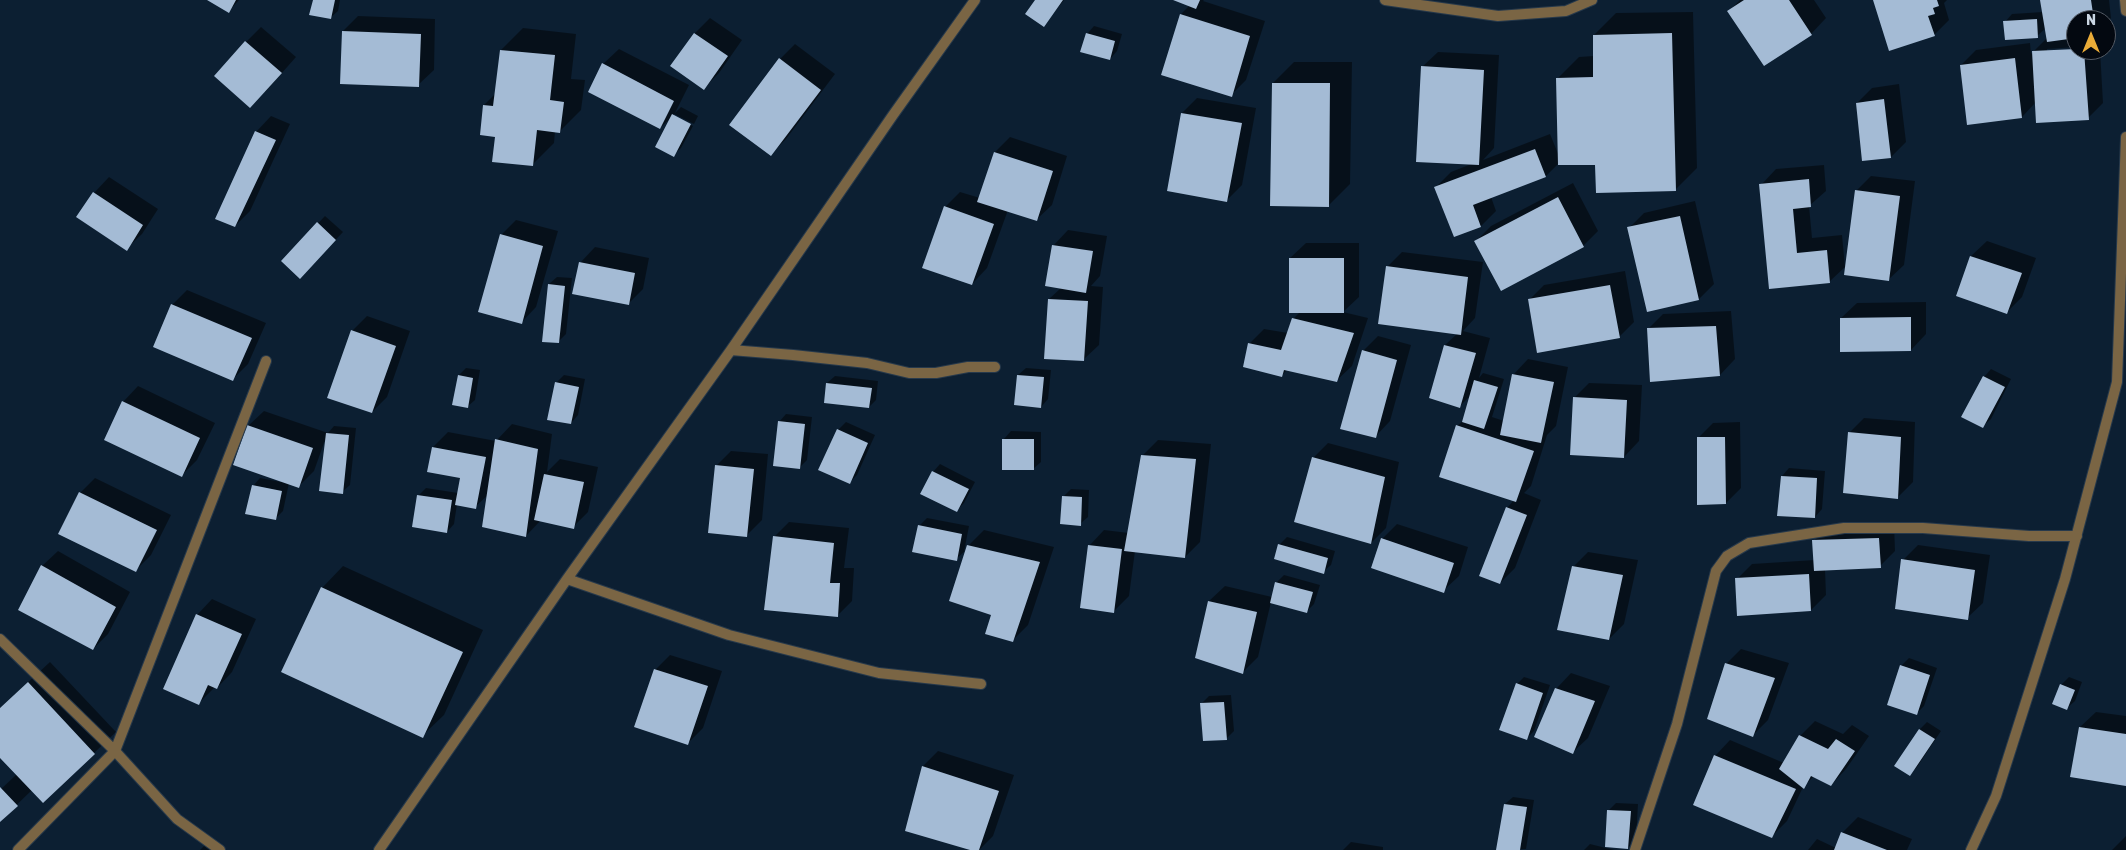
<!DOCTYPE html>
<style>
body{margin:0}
#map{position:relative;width:2126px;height:850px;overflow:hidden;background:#0c1f32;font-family:Rubik,sans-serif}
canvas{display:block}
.north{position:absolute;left:2066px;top:10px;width:50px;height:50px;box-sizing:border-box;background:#030810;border:1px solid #535a64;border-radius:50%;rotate:0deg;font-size:14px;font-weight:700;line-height:20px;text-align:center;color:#cad6e3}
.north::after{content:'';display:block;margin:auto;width:18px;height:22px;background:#e9ab38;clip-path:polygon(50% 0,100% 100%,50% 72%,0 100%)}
</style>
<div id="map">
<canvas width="2126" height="850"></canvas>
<div class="north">N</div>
</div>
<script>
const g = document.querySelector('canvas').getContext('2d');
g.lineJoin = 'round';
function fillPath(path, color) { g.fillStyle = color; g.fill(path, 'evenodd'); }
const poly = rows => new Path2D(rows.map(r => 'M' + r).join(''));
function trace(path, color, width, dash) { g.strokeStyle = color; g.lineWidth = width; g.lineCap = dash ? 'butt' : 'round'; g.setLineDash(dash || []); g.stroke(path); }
const shadow = poly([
 [210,0,239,0,229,11],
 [314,0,340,0,338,11,330,18],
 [1036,0,1064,0,1044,25],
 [1176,0,1204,0,1203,1,1265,21,1246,80,1231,95,1181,14,1190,5],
 [1740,0,1814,0,1826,18,1811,34,1764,64,1729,11],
 [1875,0,1947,0,1944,3,1949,20,1934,35],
 [2041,0,2109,0,2111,18,2106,23,2106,20,2076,20,2076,47,2047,49,2047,52,2100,50,2103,103,2088,118,2036,102,2022,117,1961,65,1976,50,2030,43,2031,54,2047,38,2046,28,2037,36,2005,22,2012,14,2043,12],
 [1693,12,1697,168,1675,190,1596,164,1558,164,1546,176,1491,197,1496,211,1481,226,1454,236,1436,187,1451,172,1474,163,1422,67,1438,52,1499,55,1494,148,1483,160,1550,134,1559,156,1558,78,1579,57,1594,56,1594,35,1616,13],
 [358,16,435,19,434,70,418,85,343,31],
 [710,18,742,40,719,73,704,88,672,66,695,33],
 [1094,26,1122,34,1117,51,1110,59,1087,34],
 [261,27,296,57,265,92,246,42],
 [523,28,576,34,571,79,585,80,581,110,559,132,555,131,554,143,532,165,496,136,484,105,496,93,501,50],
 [795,44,835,74,786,139,771,154,780,59],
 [619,49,689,85,675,113,681,107,698,116,694,124,674,114,674,116,693,126,681,148,673,155,657,146,674,115,660,128,603,64],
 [1294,62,1352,62,1350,184,1328,206,1273,83],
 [1899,84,1906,142,1891,157,1857,103,1872,88],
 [1197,98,1256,108,1242,185,1227,200,1182,113],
 [271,116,290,124,250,211,235,226,256,132],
 [1010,137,1067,156,1052,205,1036,220,1008,210,987,268,972,284,945,207,960,192,980,198,995,152],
 [1824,165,1826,191,1809,206,1812,238,1842,235,1845,267,1829,282,1770,287,1761,185,1776,169],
 [1871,176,1915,181,1904,265,1888,280,1856,191],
 [109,177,158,209,142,234,126,249,78,217,94,193],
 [1573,183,1598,231,1583,246,1476,241,1491,226],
 [1695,201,1714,284,1699,299,1629,228,1644,213],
 [325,216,343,232,307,270,282,261],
 [516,220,558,231,536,307,521,323,501,235],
 [1068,230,1107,236,1100,276,1091,286,1103,287,1099,345,1083,360,1049,299,1061,288,1053,246],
 [1987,241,2036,258,2022,297,2007,312,1957,296,1971,256],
 [1306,243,1359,243,1359,297,1343,312,1368,318,1352,366,1336,381,1288,369,1281,376,1249,344,1264,329,1288,333,1293,319,1300,312,1290,258],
 [595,247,649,258,643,289,628,304,580,263],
 [1402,252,1483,262,1475,318,1463,331,1490,338,1479,378,1483,373,1504,379,1492,417,1504,421,1513,375,1528,359,1568,367,1556,426,1547,435,1531,486,1524,493,1541,500,1515,568,1500,583,1480,576,1507,508,1514,500,1457,426,1464,420,1471,395,1460,406,1430,398,1445,345,1458,333,1387,267],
 [1625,271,1634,322,1619,337,1529,300,1544,285],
 [557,277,572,278,566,334,558,342,549,284],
 [187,290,266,323,248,364,233,379,172,305],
 [1926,302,1926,334,1911,350,1841,318,1857,303],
 [1731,311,1735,359,1720,375,1652,380,1648,329,1663,314],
 [367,316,410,331,387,397,372,412,352,331],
 [1378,336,1411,345,1390,421,1375,437,1363,351],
 [466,368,480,370,475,400,467,407,459,375],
 [1026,368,1051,370,1048,399,1041,407,1018,375],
 [1991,369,2011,379,1991,419,1983,426,1984,377],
 [564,375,585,379,578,415,571,423,556,383],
 [835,376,878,381,876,400,869,407,827,383],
 [1589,383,1642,385,1639,441,1624,457,1574,398],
 [138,386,215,423,197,460,182,475,123,402],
 [264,411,328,433,334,426,356,428,350,485,342,492,325,440,314,471,298,487,289,483,283,511,275,519,253,486,260,478,281,482,281,481,248,426],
 [786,414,812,417,807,460,800,467,779,422],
 [1864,418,1915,422,1913,482,1898,497,1849,433],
 [846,422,875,435,857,475,849,483,838,430],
 [1740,422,1741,488,1726,503,1698,438,1713,423],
 [512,424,552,434,547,472,560,459,598,467,588,512,573,527,541,520,526,536,488,495,475,507,457,504,454,524,447,532,418,496,426,488,458,493,461,477,433,447,448,432,496,441],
 [1011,431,1041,432,1041,462,1033,469,1004,439],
 [1158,440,1211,444,1200,542,1185,557,1135,551,1129,596,1114,611,1089,546,1104,530,1129,533,1143,455],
 [1328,443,1399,462,1386,528,1371,543,1313,458],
 [731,451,768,454,762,520,746,536,716,466],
 [940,464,975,482,964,503,956,511,933,472],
 [1789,468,1825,471,1822,509,1815,517,1782,476],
 [95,478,171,515,151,555,136,570,80,493],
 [1071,489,1089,490,1088,517,1080,524,1063,497],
 [927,518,969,526,964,552,956,559,919,526],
 [789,522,849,528,844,568,854,568,852,601,837,616,774,537],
 [1894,523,1895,551,1880,566,1825,569,1826,595,1811,610,1737,579,1752,564,1815,560,1814,541,1829,525],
 [1397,524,1468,547,1459,576,1443,591,1382,539],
 [984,530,1054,547,1028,625,1013,640,993,614,968,546],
 [1287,537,1335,551,1331,565,1323,572,1276,559,1280,544],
 [1918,545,1990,555,1983,603,1967,618,1903,560],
 [58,551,130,592,108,634,93,649,42,566],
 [1588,552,1638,560,1624,624,1609,639,1573,567],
 [343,566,483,630,444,715,422,736,322,588],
 [1284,575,1320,585,1314,604,1307,611,1271,602,1258,657,1242,673,1209,601,1225,586,1272,597,1276,583],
 [212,599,256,619,232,672,217,688,215,687,199,703,197,615],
 [1741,649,1789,663,1768,720,1753,735,1726,664],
 [670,655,722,671,703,728,688,743,655,670],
 [1909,658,1937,668,1924,706,1917,713,1901,666],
 [50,662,116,732,94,753,32,790,0,821,0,790,17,774,0,756,0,708],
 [1571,673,1610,686,1588,738,1572,753,1556,689],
 [1524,677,1550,685,1534,731,1527,738,1517,684],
 [2069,677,2082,682,2075,701,2067,708,2061,685],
 [1231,695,1234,731,1226,739,1202,703,1209,696],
 [2096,712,2126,716,2126,784,2080,727],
 [1815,721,1843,734,1852,725,1869,736,1846,769,1831,785,1814,776,1803,787,1787,821,1772,836,1715,756,1730,740,1784,763,1800,736],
 [1927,722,1941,731,1917,767,1909,775,1896,766,1920,729],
 [938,751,1014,775,993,836,979,850,906,830,923,766],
 [1513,797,1534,800,1526,849,1498,850,1505,804],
 [1616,803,1638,804,1636,840,1628,848,1608,811],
 [1858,817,1912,839,1907,850,1808,850,1817,839,1836,848,1842,833],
 [2126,836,2126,850,2112,850],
 [1351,842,1383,847,1383,850,1343,850],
 [206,844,218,850,200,850],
 [1590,844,1606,848,1615,850,1584,850]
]);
const building = poly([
 [207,0,236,0,229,13],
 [313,0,335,0,331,19,309,15],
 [1035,0,1063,0,1044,27,1025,14],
 [1173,0,1200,0,1196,9],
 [1744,0,1789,0,1812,35,1764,66,1727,11],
 [1873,0,1937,0,1939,6,1933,8,1935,14,1928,16,1935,36,1889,51],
 [2040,0,2091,0,2094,20,2076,20,2076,38,2047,42],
 [1180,14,1250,36,1232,97,1161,75],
 [2037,19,2038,38,2005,40,2003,21],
 [342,31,421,34,419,87,340,84],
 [694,33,728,56,704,90,670,66],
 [1086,33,1115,41,1110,60,1080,52],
 [1672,33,1676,191,1596,193,1595,165,1558,165,1556,78,1593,77,1593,35],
 [245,41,282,73,250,108,214,76],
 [2076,49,2084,50,2089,120,2036,123,2032,51],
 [500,50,555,55,550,100,564,102,560,133,537,130,533,166,492,162,495,137,480,135,483,105,493,106],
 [779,58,821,90,771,156,729,125],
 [2015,58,2022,118,1967,125,1960,65],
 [602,63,674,101,660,129,588,92],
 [1421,66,1484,70,1479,165,1416,162],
 [1272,83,1330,83,1329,207,1270,206],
 [1884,99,1891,158,1862,161,1856,103],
 [1181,113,1242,123,1227,202,1167,191],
 [672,114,691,124,674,157,655,147],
 [255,131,276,140,235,227,215,219],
 [1535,149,1546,177,1473,205,1481,227,1454,237,1434,187],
 [994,152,1053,171,1037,221,977,202],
 [1809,179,1811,207,1793,209,1797,253,1827,250,1830,283,1769,289,1759,184],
 [1855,190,1900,196,1889,281,1844,275],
 [93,192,143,225,127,251,76,217],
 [1558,197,1584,247,1501,291,1474,241],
 [944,206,994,224,972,285,922,268],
 [1680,216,1699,300,1647,312,1627,227],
 [317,222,336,240,300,279,281,261],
 [500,234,543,246,522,324,478,312],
 [1052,245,1093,251,1086,293,1045,286],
 [1970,256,2022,273,2007,314,1956,296],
 [1289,258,1344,258,1344,313,1289,313],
 [579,262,635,273,629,305,572,294],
 [1386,266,1468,277,1461,335,1378,324],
 [548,284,565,286,559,343,542,342],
 [1610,285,1620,338,1537,353,1528,299],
 [1048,299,1088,301,1084,361,1044,359],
 [171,304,252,338,233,381,153,347],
 [1911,317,1911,351,1840,352,1840,318],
 [1292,318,1354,333,1337,382,1284,370,1282,377,1243,367,1248,343,1281,350],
 [1716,326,1720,376,1650,382,1647,328],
 [351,330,396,346,372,413,327,398],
 [1444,345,1476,353,1460,408,1429,398],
 [1362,350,1397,360,1376,438,1340,429],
 [1512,374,1554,382,1541,443,1500,435],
 [458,375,473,378,468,408,452,405],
 [1017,375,1044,377,1041,408,1014,405],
 [1983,376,2005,387,1983,428,1961,417],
 [1474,380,1498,387,1484,429,1462,422],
 [555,382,579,387,571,424,547,420],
 [826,383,872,388,869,408,824,403],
 [1573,397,1627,400,1624,458,1570,455],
 [122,401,200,438,182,477,104,440],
 [778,421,805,424,800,469,773,466],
 [247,425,313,448,299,488,233,465],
 [1456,425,1534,451,1516,502,1439,477],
 [837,429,868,443,850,484,818,470],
 [1848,432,1901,437,1898,499,1843,493],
 [326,433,349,435,343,494,319,491],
 [1697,437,1725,437,1726,504,1697,505],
 [495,439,538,449,526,537,482,527],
 [1002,439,1034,439,1034,470,1002,470],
 [432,447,486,457,476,509,455,505,460,478,427,472],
 [1141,455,1196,459,1185,558,1124,551],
 [1312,457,1385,477,1371,544,1294,522],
 [715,465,754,469,747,537,708,533],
 [932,471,969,489,957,512,920,494],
 [544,474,584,482,574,529,534,520],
 [1781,476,1817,478,1815,518,1777,516],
 [252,485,282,491,276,520,245,514],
 [79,492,157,530,136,572,58,534],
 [417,495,452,500,447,533,412,527],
 [1062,496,1082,497,1081,526,1060,524],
 [1506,507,1527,515,1500,584,1479,576],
 [918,525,962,534,957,561,912,552],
 [773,536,834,543,830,583,840,583,838,617,764,610],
 [1381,538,1454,563,1444,593,1371,568],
 [1879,538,1881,568,1814,571,1812,540],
 [1278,544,1328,558,1324,574,1274,559],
 [967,545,1040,562,1013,642,985,634,991,615,949,601],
 [1088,545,1122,549,1114,613,1080,608],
 [1901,559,1975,570,1968,620,1895,609],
 [41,565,116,607,93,650,18,610],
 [1572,566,1623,575,1609,640,1557,630],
 [1809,574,1811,611,1737,616,1735,578],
 [1275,582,1313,592,1307,613,1270,603],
 [321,587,463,652,423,738,281,672],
 [1208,601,1257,612,1243,674,1195,658],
 [196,614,242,634,217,689,208,685,199,705,163,689],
 [1725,663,1775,678,1753,737,1707,719],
 [1900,665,1930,675,1917,715,1887,705],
 [654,669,708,686,688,745,634,727],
 [28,682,95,754,43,803,0,758,0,708],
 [1516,683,1543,693,1527,740,1499,730],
 [2060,684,2075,690,2067,710,2052,704],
 [1555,688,1595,701,1573,754,1534,737],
 [1224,702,1227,740,1203,741,1200,703],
 [2079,727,2126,734,2126,786,2070,777],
 [1919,729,1935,739,1910,776,1894,766],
 [1799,735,1828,749,1836,739,1855,751,1831,786,1811,776,1804,789,1779,769],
 [1714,755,1796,789,1772,838,1693,805],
 [922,766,999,791,979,850,970,850,905,831],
 [0,787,18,806,0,822],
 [1504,804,1527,807,1520,850,1496,850],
 [1607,810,1631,811,1628,849,1605,847],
 [1841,832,1887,850,1834,850]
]);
const minor = poly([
 [1385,0,1498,16,1566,11,1592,0],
 [2125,0,2126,11],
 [731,350,793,355,867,363,909,373,936,373,968,367,995,367],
 [567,579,729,635,879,673,981,684],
 [0,639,115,751,177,819,220,850],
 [18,850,115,751,266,361],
 [379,850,567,579,731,350,893,115,975,0],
 [1635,850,1677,724,1716,571,1727,556,1749,543,1844,528,1923,528,2029,536,2077,536],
 [1971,850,1996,796,2065,579,2117,382,2126,137]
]);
fillPath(shadow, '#0007');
fillPath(building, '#a4bbd5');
trace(minor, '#27394b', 12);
trace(minor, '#7a6544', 10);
</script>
